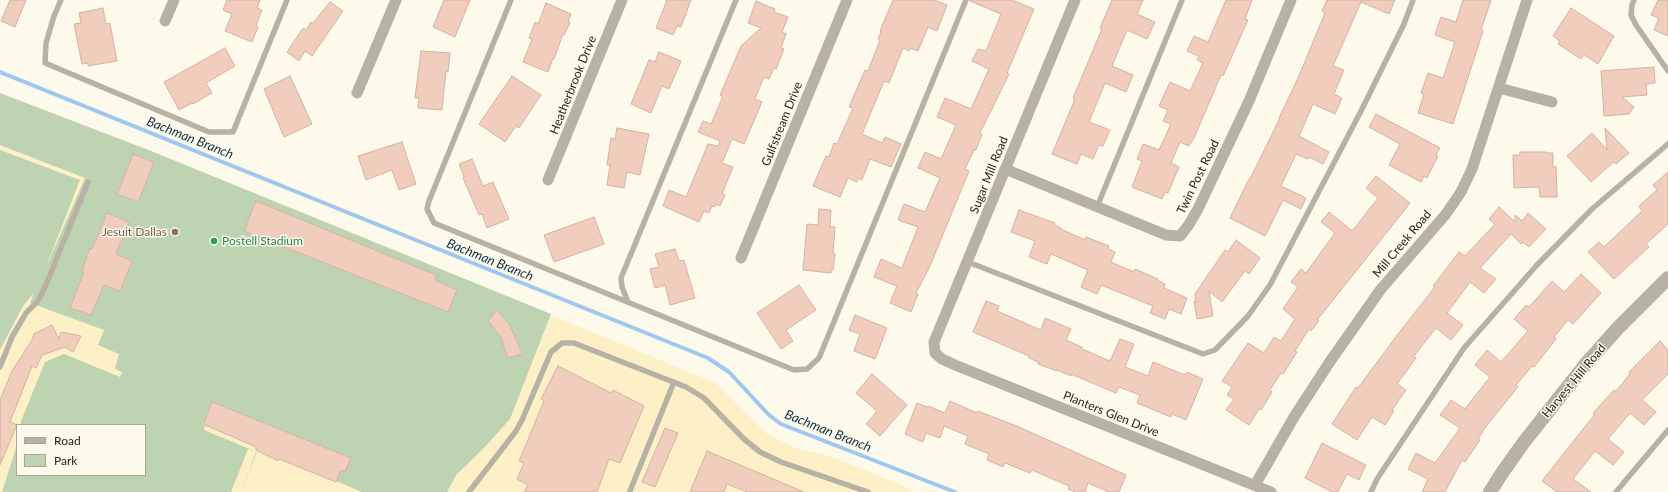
<!DOCTYPE html>
<style>
body{margin:0}
#map{position:relative;width:1668px;height:492px;overflow:hidden;background:#fdf9eb;font-family:Lato,sans-serif}
canvas{display:block}
.legend{position:absolute;left:16px;top:424px;width:130px;height:52px;box-sizing:border-box;background:#fdf9eb;border:1px solid #a8a496;margin:0;padding:5px 7px;list-style:none;font-size:12px;color:#282417}
.legend li{display:flex;align-items:center;gap:8px;height:20px}
.legend b{width:20px;border:1px solid #a8a496}
</style>
<div id="map">
<canvas width="1668" height="492"></canvas>
<ul class="legend">
<li><b style="height:5px;background:#b7b2a4"></b>Road</li>
<li><b style="height:11px;background:#bdd3b2"></b>Park</li>
</ul>
</div>
<script>
const g = document.querySelector('canvas').getContext('2d');
g.lineJoin = 'round';
function fillPath(path, color) { g.fillStyle = color; g.fill(path, 'evenodd'); }
const poly = rows => new Path2D(rows.map(r => 'M' + r).join(''));
function trace(path, color, width, dash) { g.strokeStyle = color; g.lineWidth = width; g.lineCap = dash ? 'butt' : 'round'; g.setLineDash(dash || []); g.stroke(path); }
function write(font, color, halo, rows, align = 'center') {
  g.font = font + ' Lato,sans-serif'; g.lineWidth = 3; g.setLineDash([]); g.textBaseline = 'middle'; g.strokeStyle = halo; g.fillStyle = color; for (const [text, x, y, turn = 0] of rows) {
    g.save(); g.translate(x, y); g.rotate((+turn || 0) * Math.PI / 180); g.textAlign = isNaN(turn) ? turn : align; if (halo) g.strokeText(text, 0, 0); g.fillText(text, 0, 0); g.restore();
  }
}
const built = poly([
 [0,93,151,151,716,383,766,433,795,448,836,458,917,492,0,492],
 [17,425,145,425,145,475,17,475]
]);
const green = poly([
 [0,93,151,151,551,314,510,419,483,449,456,475,447,492,362,492,203,424,203,420,202,424,205,426,204,430,257,452,241,492,256,452,248,449,231,492,2,492,17,445,17,475,145,475,145,425,21,425,21,421,45,362,64,354,120,377,122,372,115,369,119,354,98,345,104,330,30,303,34,293,23,306,0,350,0,150,80,180,44,272,85,178,0,145]
]);
const stream = poly([
 [0,72,708,358,729,372,769,415,781,424,955,492]
]);
const building = poly([
 [10,0,26,0,15,27,1,21,10,0],
 [227,0,260,0,257,8,262,10,256,26,258,27,252,42,225,31,232,14,223,10,227,0],
 [444,0,470,0,455,37,433,27,444,0],
 [667,0,691,0,681,27,677,26,673,35,656,28,667,0],
 [893,0,934,0,947,5,937,31,928,27,918,51,910,48,909,51,903,48,889,83,884,81,862,134,882,143,885,137,901,144,891,167,870,159,862,180,858,178,857,182,848,178,840,197,813,186,826,156,829,157,834,143,837,144,853,108,849,107,865,70,868,71,880,40,878,39,881,32,880,31,893,0],
 [970,0,1012,0,1034,9,1007,73,1009,74,980,133,982,134,976,150,974,150,965,169,969,171,930,266,916,293,918,294,911,312,890,303,897,286,874,277,881,259,902,268,918,227,898,220,904,204,925,212,940,178,918,168,925,152,941,159,956,125,937,117,945,98,971,109,989,69,972,61,978,49,986,51,1001,14,970,1,970,0],
 [1112,0,1143,0,1137,14,1155,22,1147,39,1127,30,1112,66,1133,75,1126,92,1105,83,1089,122,1110,130,1103,146,1099,145,1093,159,1081,154,1077,164,1052,154,1075,99,1073,98,1102,29,1100,28,1112,0],
 [1226,0,1252,0,1245,19,1248,20,1223,76,1221,75,1194,138,1189,146,1180,142,1171,163,1179,167,1168,193,1165,192,1162,199,1132,187,1142,161,1137,159,1143,144,1159,150,1171,124,1163,121,1168,110,1159,106,1170,82,1190,91,1203,63,1197,60,1199,56,1187,51,1194,36,1208,42,1226,0],
 [1327,0,1395,0,1389,14,1361,2,1333,66,1344,70,1334,94,1342,98,1335,114,1313,104,1299,136,1329,152,1323,164,1309,157,1308,159,1296,154,1281,186,1306,198,1301,209,1283,200,1265,236,1230,218,1249,179,1250,179,1280,118,1279,118,1298,78,1325,13,1322,11,1327,0],
 [1463,0,1491,0,1481,30,1483,31,1453,124,1418,113,1424,94,1421,93,1428,73,1443,78,1455,42,1435,35,1441,17,1456,22,1463,0],
 [1658,0,1668,0,1668,36,1654,30,1659,18,1651,15,1658,0],
 [756,1,775,9,774,12,788,17,782,32,786,34,781,48,784,49,776,69,774,68,769,79,764,77,755,99,762,102,744,144,732,139,722,163,733,167,722,194,725,195,720,206,716,204,715,207,712,206,709,213,704,211,699,222,663,206,669,190,686,197,708,144,718,146,720,141,698,132,703,121,711,124,723,96,720,95,741,46,761,28,748,23,756,1],
 [330,2,343,11,312,56,305,51,299,61,287,52,303,28,306,30,311,22,313,23,330,2],
 [546,3,571,14,568,22,570,23,564,35,563,34,554,59,553,58,548,72,523,62,532,39,529,38,535,22,538,24,546,3],
 [103,8,106,24,110,23,117,61,88,66,88,63,82,64,74,24,81,23,79,13,103,8],
 [1571,8,1614,36,1598,64,1584,55,1581,59,1558,44,1560,41,1553,36,1571,8],
 [225,48,235,66,206,83,212,93,193,104,192,103,179,110,164,82,225,48],
 [421,51,450,53,448,72,446,71,442,110,418,108,419,98,415,98,421,51],
 [659,52,681,61,669,89,662,86,651,113,631,104,649,60,655,62,659,52],
 [1654,67,1655,83,1646,84,1647,95,1622,97,1634,107,1629,114,1604,116,1601,71,1654,67],
 [290,76,312,124,284,137,264,89,290,76],
 [512,76,541,95,519,128,516,126,505,142,479,124,512,76],
 [1376,114,1440,148,1436,155,1438,156,1427,178,1424,176,1421,182,1389,165,1400,144,1369,127,1376,114],
 [617,128,649,134,640,175,627,172,624,188,607,185,610,165,607,165,611,138,615,139,617,128],
 [1605,128,1629,153,1616,164,1614,162,1591,182,1567,156,1592,133,1607,150,1605,128],
 [402,142,416,184,399,190,392,170,366,180,358,156,402,142],
 [1520,152,1546,152,1546,153,1553,153,1553,168,1556,166,1557,197,1540,197,1539,187,1514,188,1513,155,1520,155,1520,152],
 [133,154,154,162,138,202,117,194,133,154],
 [472,159,483,186,493,182,509,219,487,228,482,214,479,215,463,178,464,177,459,164,472,159],
 [1668,172,1668,224,1646,244,1649,247,1614,279,1588,252,1599,242,1604,247,1642,211,1639,206,1657,190,1653,185,1668,172],
 [1376,176,1410,203,1318,319,1318,322,1311,331,1309,329,1295,351,1297,352,1283,374,1281,373,1270,390,1272,392,1261,410,1259,409,1249,425,1226,410,1234,399,1227,395,1232,387,1222,381,1248,343,1264,353,1274,337,1281,341,1295,319,1283,309,1298,287,1291,282,1301,269,1306,273,1335,233,1321,222,1329,212,1351,230,1353,230,1378,198,1366,188,1376,176],
 [256,201,436,275,435,280,457,290,448,312,244,231,256,201],
 [1499,207,1515,222,1515,215,1522,221,1528,213,1546,229,1529,247,1523,242,1521,244,1511,234,1480,268,1496,279,1484,293,1470,282,1447,313,1463,325,1451,340,1436,328,1414,356,1416,358,1397,384,1406,390,1392,410,1394,411,1385,425,1372,417,1357,440,1332,424,1356,387,1358,388,1398,334,1435,287,1433,286,1459,252,1465,256,1495,224,1489,219,1499,207],
 [819,209,831,210,830,227,835,227,833,254,835,254,833,270,831,270,831,273,803,270,807,224,818,225,819,209],
 [1019,210,1055,223,1054,225,1061,228,1061,229,1085,240,1086,237,1109,246,1108,249,1115,252,1111,262,1134,272,1135,269,1158,279,1157,280,1165,284,1164,288,1187,298,1181,314,1169,309,1165,319,1150,313,1153,306,1101,285,1097,294,1081,287,1088,270,1051,254,1047,264,1029,257,1035,241,1011,232,1019,210],
 [107,213,129,222,116,254,132,261,120,291,104,285,91,315,70,308,84,272,82,270,90,248,92,249,107,213],
 [594,217,604,244,554,262,544,235,594,217],
 [1236,240,1260,258,1249,274,1245,271,1222,302,1209,291,1213,316,1197,319,1194,301,1196,302,1195,294,1225,250,1228,252,1236,240],
 [675,249,679,261,684,260,695,298,670,305,665,285,655,288,650,269,659,267,655,254,675,249],
 [1581,274,1601,293,1573,324,1568,320,1554,337,1556,339,1534,367,1532,366,1516,385,1518,387,1487,425,1478,439,1480,440,1465,462,1462,460,1445,492,1422,492,1428,479,1408,469,1416,453,1435,463,1460,428,1440,415,1451,400,1465,409,1490,377,1475,365,1487,350,1501,362,1528,331,1514,319,1526,305,1529,307,1552,281,1564,292,1581,274],
 [799,285,816,310,786,330,793,341,781,349,757,313,799,285],
 [986,301,999,306,997,311,1041,330,1045,318,1071,329,1066,340,1082,347,1082,349,1110,361,1120,339,1134,344,1125,367,1148,376,1153,362,1185,375,1187,372,1203,379,1186,420,1172,414,1171,417,1137,403,1140,395,1119,387,1116,393,1071,374,1071,376,1057,370,1057,371,1038,364,1038,362,1029,358,1029,356,973,332,986,301],
 [497,310,509,324,523,354,508,358,501,338,488,321,497,310],
 [855,315,887,328,875,359,854,351,860,334,849,330,855,315],
 [52,325,59,339,61,332,81,336,73,352,65,347,42,355,36,368,32,366,10,422,17,425,0,465,0,400,12,371,32,340,34,334,52,325],
 [1660,341,1668,350,1668,374,1642,400,1656,412,1644,425,1630,413,1608,439,1624,452,1613,465,1595,451,1573,479,1591,492,1557,492,1542,481,1595,414,1593,413,1614,390,1616,391,1630,374,1629,372,1660,341],
 [558,366,611,393,613,390,644,406,620,463,609,459,597,492,524,492,528,485,517,479,524,463,519,461,544,401,541,399,558,366],
 [872,374,907,405,880,436,866,424,877,411,856,393,872,374],
 [950,401,977,413,978,411,1019,427,1126,475,1119,492,1109,492,1088,483,1085,492,1076,492,1068,489,1069,486,1032,470,1030,473,1005,463,1003,467,987,460,989,454,965,444,968,436,944,426,940,438,926,433,923,442,905,434,917,403,927,407,928,406,945,413,950,401],
 [212,402,351,458,345,472,341,470,336,482,279,459,278,461,256,450,256,447,203,424,212,402],
 [665,428,678,433,655,487,642,482,665,428],
 [1322,443,1366,465,1359,480,1347,474,1338,492,1332,492,1305,478,1322,443],
 [707,451,804,492,747,492,727,484,724,492,690,492,707,451]
]);
const service = poly([
 [61,0,54,16,46,43,45,63,209,132,233,132,287,0],
 [511,0,429,201,427,209,434,223,794,370,807,369,819,358,966,0],
 [1634,0,1632,5,1631,15,1636,25,1668,71],
 [1097,207,1182,0],
 [968,262,1203,354,1215,350,1248,316,1270,285,1361,111,1404,24,1413,0],
 [628,302,622,287,621,278,736,0],
 [0,367,12,337,26,313,38,301,45,287,88,182],
 [630,491,674,382],
 [469,492,516,431,522,420,551,352,562,343,574,343,686,387,704,398,744,439,760,452,781,462,868,492],
 [1371,492,1377,479,1464,348,1537,265,1592,209,1668,144],
 [1616,492,1668,430]
]);
const minor = poly([
 [1075,0,934,342,935,353,942,359,955,365,1271,492],
 [165,21,174,0],
 [1499,88,1552,102],
 [357,93,396,0],
 [1005,169,1166,235,1180,236,1188,226,1198,209,1249,101,1291,0],
 [548,180,622,0],
 [741,258,847,0],
 [1255,485,1294,417,1331,360,1381,289,1446,214,1461,192,1472,169,1527,0]
]);
const tertiary = poly([
 [1490,492,1502,473,1524,442,1585,365,1617,329,1668,278]
]);
const markers = [
 [175,232,4,"#8d6e63"],
 [214,241,4,"#2e9e5b"]
];
const streetNames = [
 ["Heatherbrook Drive",573,85,-68],
 ["Gulfstream Drive",782,124,-68],
 ["Sugar Mill Road",989,175,-68],
 ["Twin Post Road",1198,177,-64],
 ["Mill Creek Road",1402,244,-50],
 ["Harvest Hill Road",1574,381,-50],
 ["Planters Glen Drive",1111,414,22]
];
const educationNames = [
 ["Jesuit Dallas",167,232]
];
const leisureNames = [
 ["Postell Stadium",222,241]
];
const waterNames = [
 ["Bachman Branch",190,138,22],
 ["Bachman Branch",490,260,22],
 ["Bachman Branch",828,431,22]
];
fillPath(built, '#fef0c6');
fillPath(green, '#bdd3b2');
trace(stream, '#9ec8ef', 4);
fillPath(building, '#f0cdbc');
trace(building, '#d5b2a2', 1);
trace(service, '#b7b2a4', 5.5);
trace(minor, '#b7b2a4', 11);
trace(tertiary, '#b7b2a4', 14);
for (const [x, y, r, color] of markers) { const dot = new Path2D(); dot.arc(x, y, r, 0, 2 * Math.PI); g.fillStyle = color; g.fill(dot); trace(dot, '#fdf9eb', 1.5); }
write('12px', '#282417', '#fdf9eb', streetNames);
write('12px', '#785e54', '#fdf9eb', educationNames, 'right');
write('12px', '#27864d', '#fdf9eb', leisureNames, 'left');
write('italic 13px', '#0e2e48', '#fdf9eb', waterNames);
</script>
